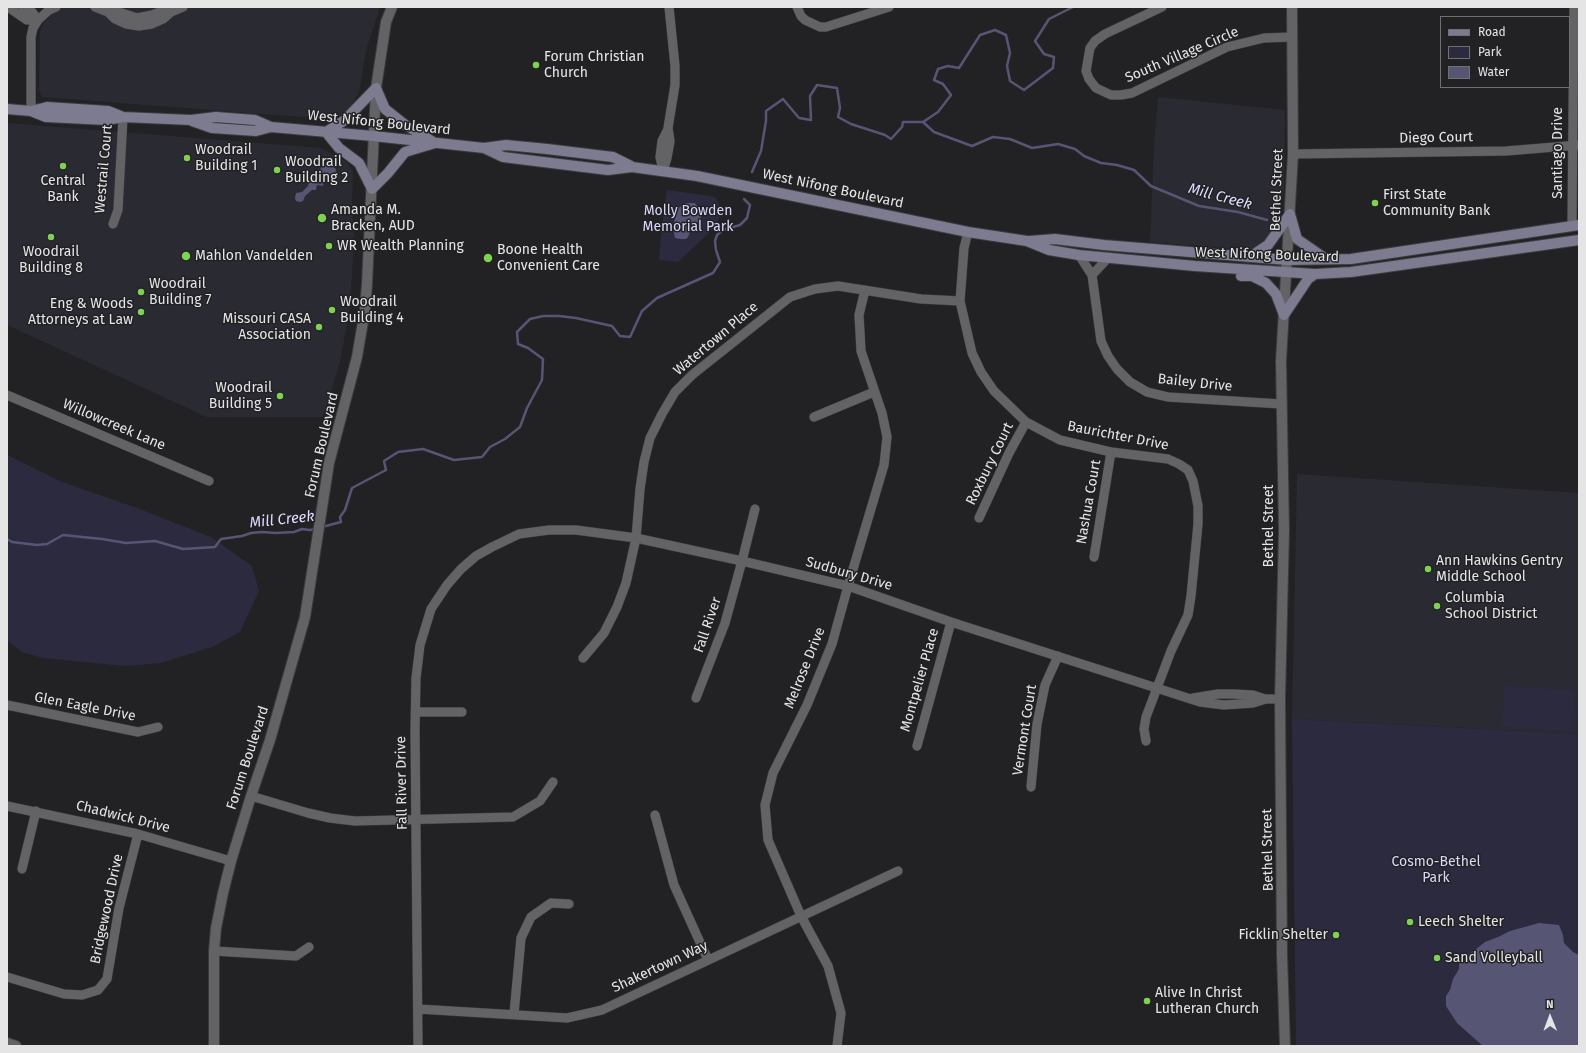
<!DOCTYPE html>
<style>
body{margin:0}
#map{position:relative;width:1586px;height:1053px;overflow:hidden;background:#222225;font-family:"Fira Sans",sans-serif}
canvas{display:block}
.frame{position:absolute;inset:0;border:8px solid #e5e5e6;pointer-events:none}
.legend{position:absolute;left:1440px;top:16px;width:130px;height:72px;box-sizing:border-box;background:#222225;border:1px solid #707072;margin:0;padding:5px 7px;list-style:none;font-size:12px;color:#e5e5e6}
.legend li{display:flex;align-items:center;gap:8px;height:20px}
.legend b{width:20px;border:1px solid #707072}
.north{position:absolute;left:1530px;top:997px;width:40px;height:40px;-webkit-text-stroke:3px #222225;paint-order:stroke;rotate:359deg;font-size:11px;font-weight:700;line-height:16px;text-align:center;color:#e5e5e6}
.north::after{content:'';display:block;margin:auto;width:14px;height:18px;background:#e5e5e6;clip-path:polygon(50% 0,100% 100%,50% 72%,0 100%)}
</style>
<div id="map">
<canvas width="1586" height="1053"></canvas>
<div class="frame"></div>
<ul class="legend">
<li><b style="height:5px;background:#7c7b90"></b>Road</li>
<li><b style="height:11px;background:#2c2a3f"></b>Park</li>
<li><b style="height:11px;background:#575574"></b>Water</li>
</ul>
<div class="north">N</div>
</div>
<script>
const g = document.querySelector('canvas').getContext('2d');
g.lineJoin = 'round';
function fillPath(path, color) { g.fillStyle = color; g.fill(path, 'evenodd'); }
const poly = rows => new Path2D(rows.map(r => 'M' + r).join(''));
function trace(path, color, width, dash) { g.strokeStyle = color; g.lineWidth = width; g.lineCap = dash ? 'butt' : 'round'; g.setLineDash(dash || []); g.stroke(path); }
function write(font, color, halo, rows, align = 'center') {
  g.font = font + ' "Fira Sans",sans-serif'; g.lineWidth = 3; g.setLineDash([]); g.textBaseline = 'middle'; g.strokeStyle = halo; g.fillStyle = color; for (const [text, x, y, turn = 0] of rows) {
    g.save(); g.translate(x, y); g.rotate((+turn || 0) * Math.PI / 180); g.textAlign = isNaN(turn) ? turn : align; if (halo) g.strokeText(text, 0, 0); g.fillText(text, 0, 0); g.restore();
  }
}
const built = poly([
 [41,7,380,7,366,50,359,93,347,112,337,117,328,119,42,97,39,90,40,31,44,22,49,18],
 [1158,97,1285,110,1284,189,1275,227,1262,246,1249,250,1150,242,1154,147],
 [7,123,321,148,347,162,353,171,352,204,354,240,350,307,340,362,323,417,207,417,7,325],
 [1297,474,1579,493,1579,734,1292,719]
]);
const green = poly([
 [667,190,711,196,716,198,720,207,720,217,713,229,678,262,659,260,662,225],
 [7,455,62,482,137,508,211,537,252,566,259,591,240,632,212,647,161,663,125,666,43,658,22,652,7,640],
 [1507,686,1571,690,1574,693,1573,729,1570,731,1504,727,1502,724,1504,688],
 [1292,719,1579,734,1579,1046,1296,1046]
]);
const water = poly([
 [330,164,336,169,335,178,330,181,324,180,323,186,317,185,316,190,312,190,305,196,303,201,300,202,296,201,295,198,296,193,302,192,308,186,309,181,313,181,314,176,319,175,321,167],
 [686,203,695,203,701,212,701,221,693,225,688,237,686,239,681,239,675,238,673,228,677,209],
 [1539,923,1559,925,1563,935,1564,943,1573,952,1579,955,1579,1046,1483,1046,1457,1023,1446,1006,1446,996,1450,990,1453,979,1459,969,1459,963,1465,956,1475,950,1485,942,1498,937,1510,931]
]);
const stream = poly([
 [923,122,938,112,951,95,943,84,934,80,938,69,948,66,959,68,980,35,995,30,1006,35,1010,53,1007,66,1010,81,1024,90,1053,68,1054,57,1044,54,1035,41,1049,19,1073,7],
 [752,172,761,151,766,121,766,111,783,99,799,118,811,120,810,96,817,85,837,88,840,108,838,117,851,124,885,135,891,139,902,127,903,122,923,122,934,132,972,146,993,137,1010,139,1032,148,1058,144,1075,149,1084,156,1101,163,1117,165,1134,170,1151,186,1199,206,1238,212,1267,220],
 [322,527,341,522,340,517,345,510,352,488,386,470,384,461,398,452,423,449,454,460,482,457,490,447,505,439,520,427,527,408,542,380,543,359,528,348,518,344,517,332,530,319,543,316,559,316,576,318,612,326,620,336,630,337,642,311,657,298,713,273,720,262,716,250,715,241,717,235,723,230,740,225,747,218,750,205,744,199],
 [7,539,12,542,37,545,47,544,63,535,102,539,126,543,155,541,183,549,215,547,221,539,242,536,251,533,262,532,276,533,294,532,302,529,310,530,316,529]
]);
const minor = poly([
 [8,7,27,20,38,20],
 [23,7,32,12,38,20],
 [95,7,108,12,116,11,137,18,152,15,162,11,171,12],
 [797,7,801,16,805,20,820,27,826,27,889,7],
 [1162,7,1105,34,1095,41,1090,48,1086,71,1089,79,1096,88,1111,95,1121,95,1132,93,1227,47,1264,38,1292,37],
 [108,12,115,19,126,24,139,26,152,24,163,19,171,12,183,7],
 [31,111,31,37,33,28,38,20,49,10,56,7],
 [1293,154,1506,151,1579,145],
 [663,170,660,157,662,141,668,129],
 [663,171,667,158,670,141,668,128,675,85,675,66,669,7],
 [113,224,118,210,123,117],
 [1572,226,1574,7],
 [968,232,964,248,960,301,972,353,981,372,994,391,1026,422,1060,440,1111,452,1168,459,1179,464,1188,470,1193,481,1198,506,1198,524,1191,596,1188,615,1171,651,1146,717,1144,729,1146,741],
 [1079,255,1092,275,1101,341,1108,356,1117,369,1130,382,1147,392,1168,397,1281,404],
 [1092,275,1108,258],
 [7,395,209,481],
 [814,417,874,392],
 [979,518,1009,453,1026,422],
 [1094,557,1111,452],
 [583,658,604,633,617,607,626,583,636,538,640,489,644,462,650,438,662,414,675,392,692,375,790,297,815,289,838,286,921,299,960,301],
 [696,698,725,623,742,561,755,509],
 [1193,698,1218,694,1234,694,1253,695,1265,699],
 [7,705,138,732,158,727],
 [416,712,462,712],
 [917,746,951,622],
 [1031,787,1037,724,1045,685,1058,656],
 [251,796,308,813,330,818,355,821,513,817,540,801,553,782],
 [7,806,138,834,231,861],
 [655,815,674,885,708,960],
 [22,869,36,811],
 [214,951,296,956,309,947],
 [7,977,64,994,82,995,98,990,107,979,119,908,138,834],
 [418,1009,567,1018,602,1010,898,871],
 [514,1014,521,938,531,917,551,903,569,904],
 [418,1046,415,730,416,678,420,645,431,609,447,585,461,569,476,556,492,547,519,534,549,530,576,530,636,538,742,561,848,586,951,622,1200,702,1224,705,1253,703,1266,699,1280,699],
 [837,1046,841,1013,828,966,801,916,768,840,765,805,773,773,807,705,832,644,848,586,884,465,887,437,882,413,861,351,859,315,865,290]
]);
const tertiary = poly([
 [7,1043,16,1046],
 [214,1046,214,951,216,928,223,893,231,861,251,796,270,740,305,617,329,463,357,357,365,310,367,284,376,88,386,22,392,7],
 [1285,1046,1282,955,1280,699,1284,531,1281,361,1293,154,1292,7]
]);
const secondary = poly([
 [376,88,385,109,404,124,435,143,405,152,388,173,372,189,359,163,339,148,326,132,345,120,376,88],
 [7,109,31,111,46,117,107,120,123,117,191,120,216,117,255,120,271,127,373,136,484,148,506,145,547,149,613,157,631,166],
 [31,111,47,107,108,111,123,117],
 [192,121,212,128,256,131,271,127],
 [484,148,503,157,608,170,632,167,697,176,968,232,1027,241,1049,250,1079,255,1195,266,1315,274,1351,272,1579,240],
 [1290,214,1297,239,1326,259],
 [1029,241,1055,239,1104,245,1288,260,1351,259,1579,225],
 [1250,257,1268,245,1290,214],
 [1241,276,1252,276,1266,283,1276,294,1284,315],
 [1284,315,1308,279,1315,274]
]);
const markers = [
 [536,65,4,"#80d051"],
 [187,158,4,"#80d051"],
 [63,166,4,"#80d051"],
 [277,170,4,"#80d051"],
 [1375,203,4,"#80d051"],
 [322,218,5,"#80d051"],
 [51,237,4,"#80d051"],
 [329,246,4,"#80d051"],
 [186,256,5,"#80d051"],
 [488,258,5,"#80d051"],
 [141,292,4,"#80d051"],
 [332,310,4,"#80d051"],
 [141,312,4,"#80d051"],
 [319,327,4,"#80d051"],
 [280,396,4,"#80d051"],
 [1428,569,4,"#80d051"],
 [1437,606,4,"#80d051"],
 [1410,922,4,"#80d051"],
 [1336,935,4,"#80d051"],
 [1437,958,4,"#80d051"],
 [1147,1001,4,"#80d051"]
];
const streetNames = [
 ["South Village Circle",1182,55,-23],
 ["West Nifong Boulevard",379,123,6],
 ["Diego Court",1436,138,-1],
 ["Santiago Drive",1558,153,-90],
 ["Westrail Court",104,169,-85],
 ["West Nifong Boulevard",833,189,12],
 ["Bethel Street",1277,190,-88],
 ["West Nifong Boulevard",1267,255,2],
 ["Watertown Place",716,339,-40],
 ["Bailey Drive",1195,383,6],
 ["Willowcreek Lane",114,425,23],
 ["Baurichter Drive",1118,436,11],
 ["Forum Boulevard",322,445,-77],
 ["Roxbury Court",990,464,-64],
 ["Nashua Court",1089,502,-80],
 ["Bethel Street",1269,526,-90],
 ["Sudbury Drive",849,574,16],
 ["Fall River",708,625,-71],
 ["Melrose Drive",805,668,-68],
 ["Montpelier Place",920,680,-74],
 ["Glen Eagle Drive",85,707,11],
 ["Vermont Court",1025,730,-81],
 ["Forum Boulevard",248,758,-72],
 ["Fall River Drive",402,783,-91],
 ["Chadwick Drive",123,817,14],
 ["Bethel Street",1268,850,-91],
 ["Bridgewood Drive",107,909,-78],
 ["Shakertown Way",660,967,-25]
];
const poiNames = [
 ["Forum Christian",544,57],
 ["Church",544,73],
 ["Woodrail",195,150],
 ["Building 1",195,166],
 ["Woodrail",285,162],
 ["Building 2",285,178],
 ["Central",63,181,"center"],
 ["Bank",63,197,"center"],
 ["First State",1383,195],
 ["Community Bank",1383,211],
 ["Amanda M.",331,210],
 ["Bracken, AUD",331,226],
 ["WR Wealth Planning",337,246],
 ["Boone Health",497,250],
 ["Convenient Care",497,266],
 ["Woodrail",51,252,"center"],
 ["Building 8",51,268,"center"],
 ["Mahlon Vandelden",195,256],
 ["Woodrail",149,284],
 ["Building 7",149,300],
 ["Woodrail",340,302],
 ["Building 4",340,318],
 ["Eng & Woods",133,304,"right"],
 ["Attorneys at Law",133,320,"right"],
 ["Missouri CASA",311,319,"right"],
 ["Association",311,335,"right"],
 ["Woodrail",272,388,"right"],
 ["Building 5",272,404,"right"],
 ["Ann Hawkins Gentry",1436,561],
 ["Middle School",1436,577],
 ["Columbia",1445,598],
 ["School District",1445,614],
 ["Leech Shelter",1418,922],
 ["Ficklin Shelter",1328,935,"right"],
 ["Sand Volleyball",1445,958],
 ["Alive In Christ",1155,993],
 ["Lutheran Church",1155,1009]
];
const parkNames = [
 ["Molly Bowden",688,211],
 ["Memorial Park",688,227],
 ["Cosmo-Bethel",1436,862],
 ["Park",1436,878]
];
const waterNames = [
 ["Mill Creek",1220,197,15],
 ["Mill Creek",282,520,-6]
];
fillPath(built, '#2a2a32');
fillPath(green, '#2c2a3f');
fillPath(water, '#575574');
trace(stream, '#575574', 2.5);
trace(minor, '#3c3c3e', 10);
trace(tertiary, '#3c3c3e', 12);
trace(secondary, '#3c3c3e', 12);
trace(minor, '#636365', 9);
trace(tertiary, '#636365', 10);
trace(secondary, '#7c7b90', 10);
for (const [x, y, r, color] of markers) { const dot = new Path2D(); dot.arc(x, y, r, 0, 2 * Math.PI); g.fillStyle = color; g.fill(dot); trace(dot, '#222225', 1.5); }
write('14px', '#e5e5e6', '#222225', streetNames);
write('14px', '#e5e5e6', '#222225', poiNames, 'left');
write('14px', '#d9d8fb', '#222225', parkNames);
write('italic 15px', '#dddbfe', '#222225', waterNames);
</script>
